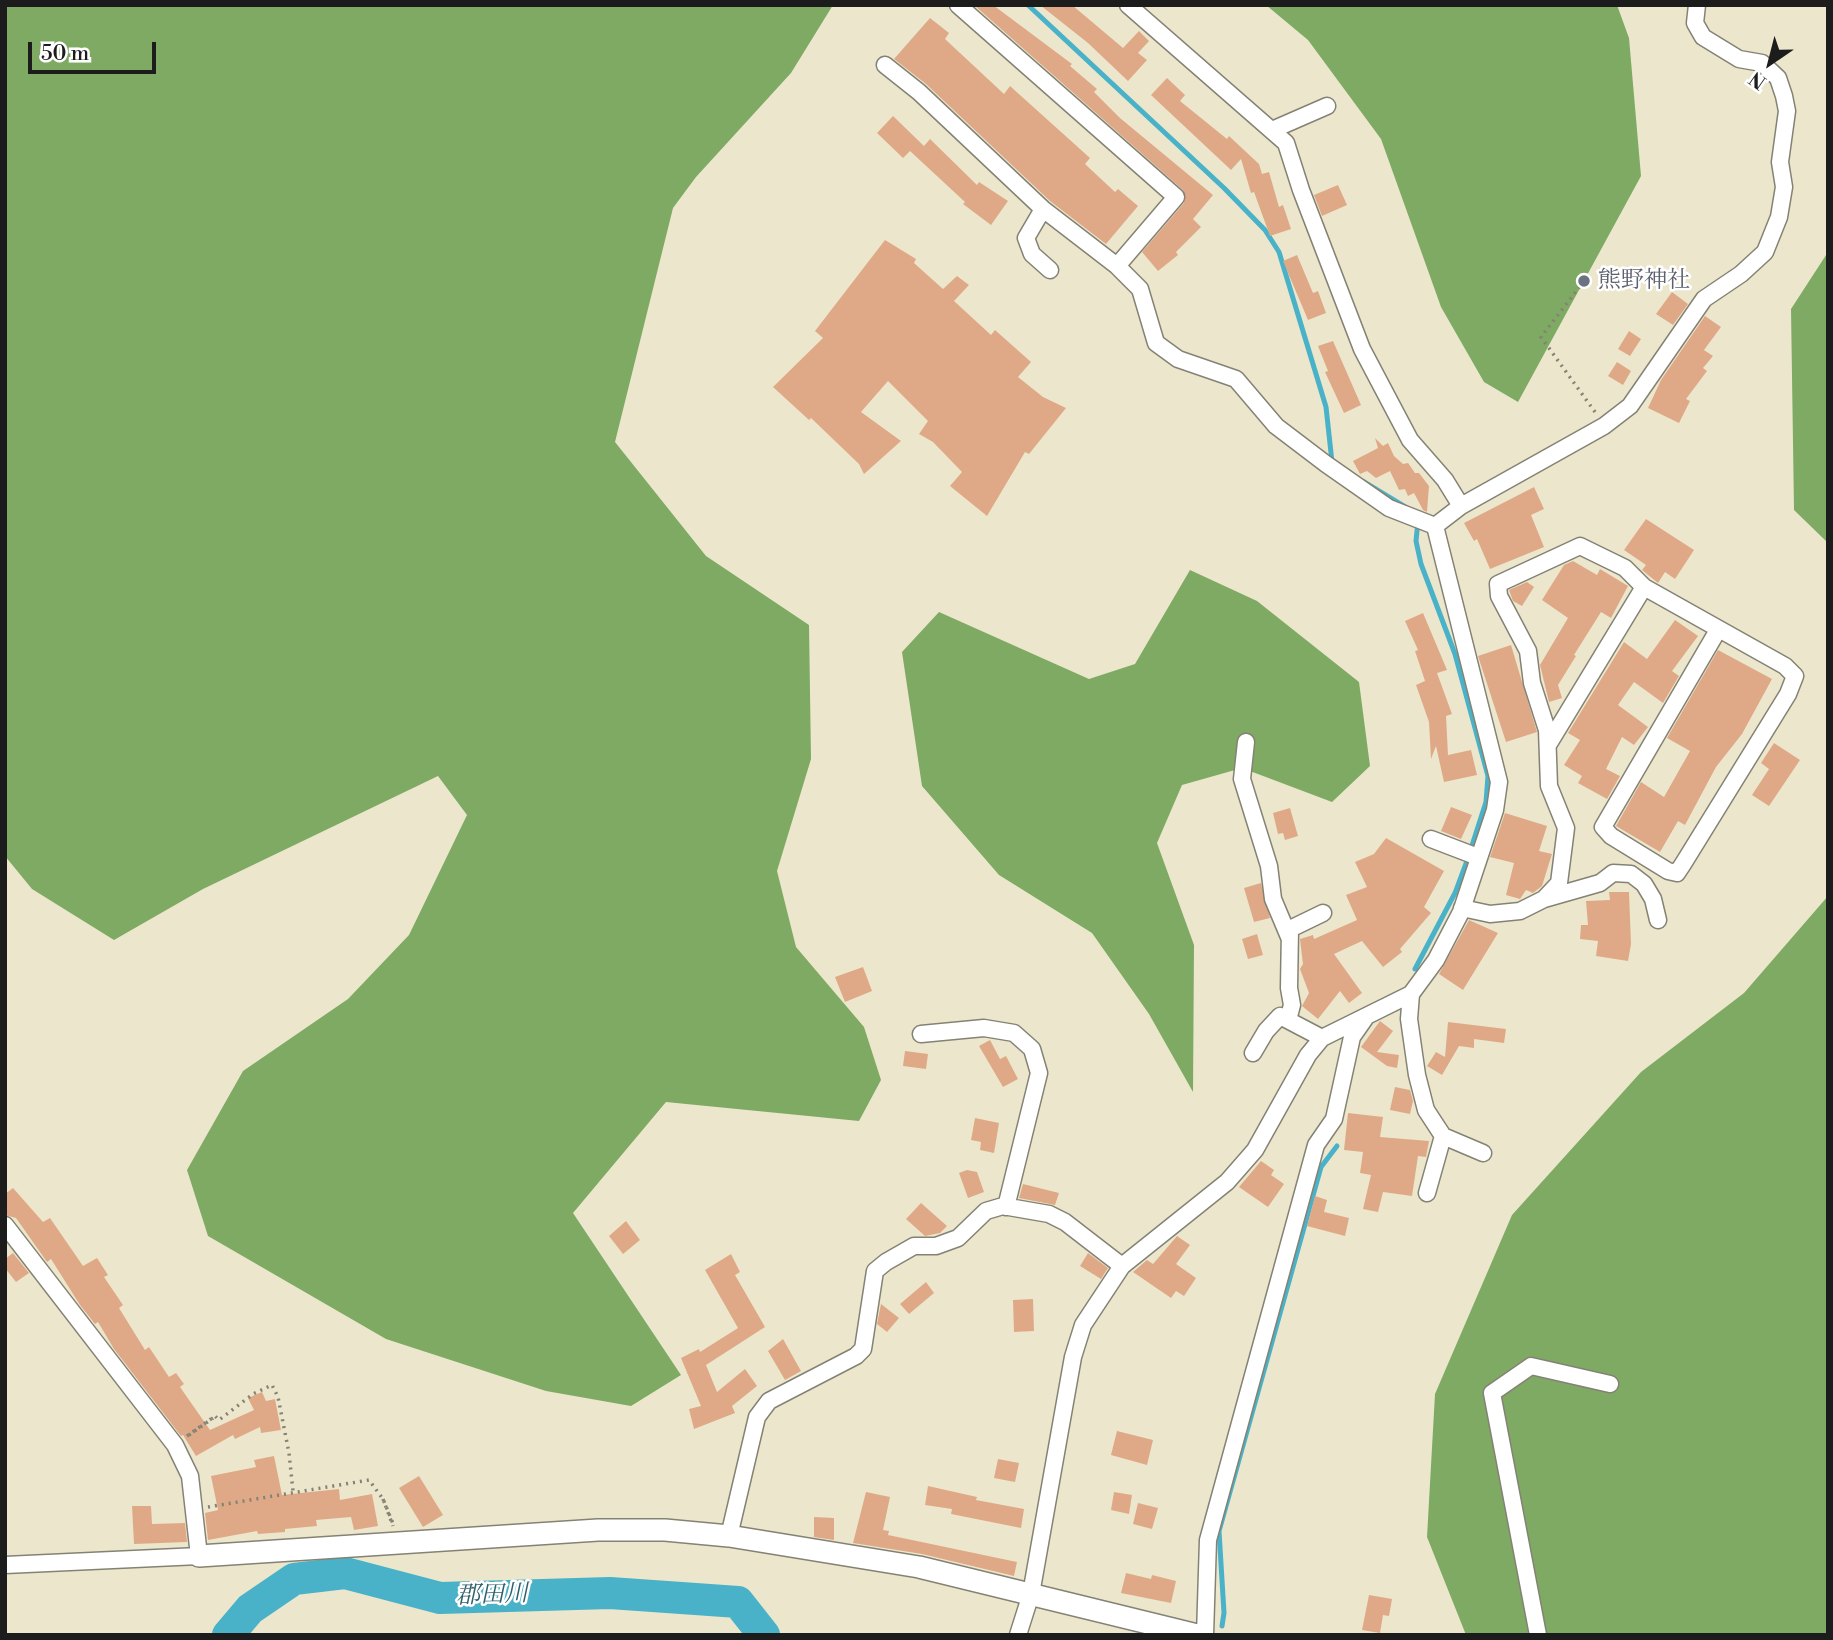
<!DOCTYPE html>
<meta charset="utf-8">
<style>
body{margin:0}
#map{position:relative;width:1833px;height:1640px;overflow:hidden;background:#ece7cc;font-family:"Libre Bodoni",serif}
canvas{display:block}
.frame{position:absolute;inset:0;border:7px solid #1c1c1c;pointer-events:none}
.north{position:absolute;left:1735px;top:28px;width:70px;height:70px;-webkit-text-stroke:5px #fff;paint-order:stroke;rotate:215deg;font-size:19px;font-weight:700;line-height:28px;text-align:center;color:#1c1c1c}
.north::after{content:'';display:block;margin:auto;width:24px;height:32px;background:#1c1c1c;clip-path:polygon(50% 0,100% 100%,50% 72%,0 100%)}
.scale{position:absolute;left:28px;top:42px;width:128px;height:32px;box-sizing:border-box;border:4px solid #1c1c1c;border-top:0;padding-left:9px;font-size:21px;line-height:24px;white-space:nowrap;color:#1c1c1c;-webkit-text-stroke:5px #fff;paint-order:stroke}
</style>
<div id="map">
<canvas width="1833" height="1640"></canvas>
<div class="frame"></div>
<div class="north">N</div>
<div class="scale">50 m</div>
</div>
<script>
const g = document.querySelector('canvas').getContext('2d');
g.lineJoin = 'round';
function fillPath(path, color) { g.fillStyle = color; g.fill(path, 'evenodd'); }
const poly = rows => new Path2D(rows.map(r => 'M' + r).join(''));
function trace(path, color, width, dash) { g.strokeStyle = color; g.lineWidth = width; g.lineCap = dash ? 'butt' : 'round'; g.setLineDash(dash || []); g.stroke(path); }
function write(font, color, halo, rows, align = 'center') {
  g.font = font + ' "Libre Bodoni","Noto Serif JP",serif'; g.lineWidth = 5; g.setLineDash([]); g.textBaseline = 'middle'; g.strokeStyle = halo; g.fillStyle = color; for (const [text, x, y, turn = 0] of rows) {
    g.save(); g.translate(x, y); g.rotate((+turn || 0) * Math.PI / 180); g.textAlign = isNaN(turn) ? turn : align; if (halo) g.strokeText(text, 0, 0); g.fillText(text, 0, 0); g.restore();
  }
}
const forest = poly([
 [5,5,833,5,791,73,696,177,673,208,615,442,706,556,809,625,811,759,777,871,796,947,864,1027,881,1080,859,1121,666,1102,573,1213,681,1375,631,1406,546,1391,386,1339,208,1236,187,1170,243,1071,348,999,409,935,467,815,438,776,203,889,114,940,32,889,5,856],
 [1266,5,1617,5,1629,38,1641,176,1518,402,1484,382,1441,307,1381,139,1308,40],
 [1828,252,1828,543,1794,510,1791,309],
 [1190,570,1257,601,1359,682,1370,766,1332,802,1242,768,1182,785,1157,843,1194,945,1193,1092,1149,1014,1092,933,999,875,922,786,902,652,939,612,1089,679,1135,664],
 [1828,896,1828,1631,1824,1635,1466,1635,1427,1537,1435,1394,1512,1215,1641,1072,1744,993]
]);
const stream = poly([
 [1028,5,1224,188,1265,230,1279,252,1326,407,1332,462],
 [1364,482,1407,508],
 [1415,969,1455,893,1468,858,1486,802,1488,776,1455,654,1421,564,1416,541,1418,521],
 [1222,1626,1224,1613,1219,1531,1321,1167,1337,1146]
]);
const river = poly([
 [228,1635,250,1609,294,1579,345,1573,440,1598,610,1593,738,1602,764,1635]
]);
const building = poly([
 [974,5,993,5,1072,64,1070,66,1097,89,1094,92,1120,118,1213,195,1193,219,1201,227,1176,252,1178,255,1158,271,1142,252,1184,203,1183,190],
 [1040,5,1072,5,1123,48,1139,31,1149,41,1138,53,1147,60,1128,81,1088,43],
 [930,18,949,33,945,39,1004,94,1010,86,1090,158,1085,164,1115,192,1118,189,1138,206,1106,244,1050,201,926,84,894,59],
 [1167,78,1185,95,1180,101,1227,139,1229,136,1259,164,1262,174,1269,172,1279,207,1283,205,1291,229,1270,236,1254,192,1251,193,1241,159,1231,170,1151,95],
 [893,116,924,146,930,139,977,185,979,182,1008,201,991,225,963,204,965,202,910,151,903,158,877,133],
 [1338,185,1347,205,1322,216,1314,195],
 [885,240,916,259,914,263,943,289,957,276,969,285,954,301,991,335,995,330,1031,362,1018,377,1043,397,1066,408,1029,454,1025,452,987,516,950,486,962,472,933,442,919,434,928,421,888,381,861,412,901,441,864,474,859,464,811,418,809,420,773,387,823,338,815,331],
 [1297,255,1313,293,1318,291,1326,313,1308,320,1283,261],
 [1672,292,1688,304,1673,325,1656,314],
 [1705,316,1721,327,1704,350,1713,356,1703,368,1707,371,1686,399,1690,401,1679,423,1648,408,1661,380],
 [1629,331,1641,339,1630,356,1618,349],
 [1333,341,1361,405,1344,413,1325,372,1328,371,1318,346],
 [1617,362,1631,371,1623,385,1608,376],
 [1375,438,1383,446,1388,443,1394,456,1403,464,1408,463,1415,473,1419,473,1429,486,1427,512,1423,510,1414,493,1408,496,1405,489,1399,490,1390,471,1376,478,1367,471,1360,474,1353,461,1378,448],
 [1534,487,1544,509,1531,515,1544,547,1490,569,1477,539,1474,541,1464,523],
 [1646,519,1694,550,1675,579,1665,572,1658,583,1642,570,1646,565,1624,550],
 [1573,561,1597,575,1600,569,1628,586,1611,618,1601,612,1574,655,1576,656,1558,685,1562,698,1549,702,1540,665,1568,618,1542,600,1564,565],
 [1527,582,1534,587,1522,606,1513,601,1509,590],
 [1423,613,1447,670,1437,673,1452,714,1446,716,1448,755,1471,750,1477,775,1444,782,1436,746,1431,759,1429,722,1416,685,1425,681,1415,651,1418,650,1405,621],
 [1675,620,1698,636,1672,671,1679,676,1663,703,1634,682,1618,705,1648,727,1634,745,1622,737,1606,769,1620,776,1607,799,1578,783,1582,776,1564,765,1580,740,1568,733,1624,642,1647,659],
 [1511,645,1537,732,1506,742,1478,656],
 [1718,650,1772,679,1742,734,1716,767,1685,825,1678,821,1660,852,1616,826,1641,782,1664,797,1690,751,1667,738],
 [1774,743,1800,760,1769,806,1752,795,1769,769,1761,763],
 [1451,807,1472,815,1461,839,1441,831],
 [1290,808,1298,836,1285,840,1283,833,1278,834,1273,813],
 [1505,813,1547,826,1539,851,1552,854,1542,886,1533,893,1526,890,1520,899,1506,895,1514,863,1490,857],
 [1386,838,1444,871,1424,907,1431,913,1400,949,1402,952,1383,967,1362,941,1334,954,1362,993,1349,1003,1340,991,1318,1019,1302,1006,1309,993,1300,969,1303,964,1300,939,1313,935,1314,939,1357,920,1346,895,1367,887,1355,862,1374,854],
 [1261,883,1270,918,1254,922,1244,888],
 [1609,892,1629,892,1631,944,1628,961,1596,956,1598,941,1580,939,1581,925,1588,925,1586,901,1610,900],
 [1469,920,1498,933,1463,990,1439,974],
 [1257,934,1263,955,1248,959,1242,939],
 [863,967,872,991,845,1002,835,977],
 [1380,1021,1393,1031,1377,1052,1399,1055,1397,1068,1387,1066,1361,1047],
 [1448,1022,1506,1029,1504,1043,1474,1039,1474,1048,1459,1046,1442,1075,1427,1066,1436,1052,1445,1057],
 [990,1040,1000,1059,1006,1056,1018,1079,1003,1087,979,1046],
 [905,1051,928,1054,926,1069,903,1066],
 [1395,1087,1410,1090,1413,1101,1410,1114,1390,1110],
 [1348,1113,1383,1117,1380,1137,1429,1141,1426,1157,1418,1156,1412,1196,1383,1192,1378,1212,1363,1209,1371,1175,1360,1173,1363,1152,1344,1150],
 [975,1118,999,1123,994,1153,980,1150,981,1142,971,1140],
 [1261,1161,1274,1170,1271,1175,1284,1184,1268,1207,1239,1187],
 [967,1170,977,1172,984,1192,968,1198,959,1173],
 [1023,1184,1059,1193,1055,1205,1019,1198],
 [13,1188,43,1222,50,1218,83,1266,97,1258,108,1275,104,1277,123,1305,119,1308,145,1350,149,1347,169,1377,176,1373,184,1384,180,1387,210,1430,254,1410,248,1398,262,1392,266,1401,275,1399,281,1430,261,1433,260,1427,235,1439,233,1435,196,1456,183,1435,181,1436,114,1349,98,1322,95,1324,80,1305,51,1259,47,1262,16,1218,5,1215,5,1194],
 [1315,1196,1327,1200,1324,1212,1349,1218,1345,1236,1307,1226],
 [921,1203,947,1226,940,1233,925,1236,906,1219],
 [626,1221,640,1240,623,1254,609,1236],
 [1177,1236,1190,1245,1176,1264,1196,1278,1184,1296,1176,1291,1171,1298,1133,1272,1147,1260,1153,1264],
 [13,1253,29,1273,16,1282,5,1268,5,1259],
 [1088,1253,1108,1268,1101,1279,1080,1266],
 [731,1254,740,1272,735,1275,765,1327,706,1365,717,1392,745,1369,757,1386,732,1406,735,1413,694,1429,689,1409,701,1406,681,1358,699,1349,700,1352,738,1328,705,1270],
 [926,1282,934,1293,909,1314,900,1304],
 [1033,1299,1034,1331,1014,1332,1013,1300],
 [881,1304,899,1318,887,1332,877,1324],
 [783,1339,801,1371,785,1380,768,1351],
 [1117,1431,1153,1440,1147,1465,1111,1455],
 [274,1456,282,1495,339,1489,340,1500,372,1494,378,1526,354,1530,351,1517,316,1520,317,1526,285,1529,285,1532,258,1534,257,1531,208,1540,205,1513,218,1510,211,1476,256,1467,254,1460],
 [998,1459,1019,1463,1015,1482,994,1478],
 [419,1476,443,1515,423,1527,399,1488],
 [928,1486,977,1497,976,1500,1024,1509,1021,1528,951,1514,952,1509,925,1505],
 [866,1492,890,1497,883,1530,889,1531,888,1535,1017,1562,1014,1576,922,1554,853,1543],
 [1114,1492,1132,1495,1129,1514,1111,1510],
 [1138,1503,1158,1508,1152,1529,1133,1524],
 [132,1506,151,1506,152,1524,185,1523,187,1542,134,1544],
 [814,1517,834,1518,834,1540,814,1537],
 [1126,1573,1151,1579,1152,1575,1176,1581,1171,1603,1121,1593],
 [1369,1595,1392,1599,1389,1616,1383,1615,1380,1633,1362,1630]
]);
const path = poly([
 [1584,281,1541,337,1595,412],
 [189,1435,213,1418],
 [187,1436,215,1416,219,1420,253,1394,272,1385,278,1397,289,1453,293,1491],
 [383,1499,393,1526],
 [208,1507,369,1480,383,1499,394,1526]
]);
const minor = poly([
 [958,5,1176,197,1117,266],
 [1128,5,1286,143,1301,190,1362,349,1410,440,1445,480,1461,506],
 [885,65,919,92,1043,209,1117,266,1140,289,1156,343,1178,359,1236,379,1276,426,1326,464,1389,508,1435,526],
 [1272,130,1327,106],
 [1043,209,1026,238,1032,254,1050,270],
 [1435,526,1461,506,1604,426,1630,406,1704,299,1741,274,1765,252,1779,217,1784,187,1780,162,1787,111,1784,96,1778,78,1762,63,1739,59,1703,37,1695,23,1697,5],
 [1246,742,1242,779,1269,866,1273,899,1289,937],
 [1548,745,1644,587],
 [1431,839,1478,857],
 [1544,899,1600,883,1613,873,1631,874,1644,884,1653,899,1658,920],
 [1462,908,1490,914,1520,911,1544,899,1559,883,1566,828,1549,786,1547,730,1532,683,1528,651,1499,596,1498,584,1580,546,1625,568,1644,587,1785,666,1795,676,1788,694,1683,864,1677,873,1668,871,1611,836,1603,827,1718,630],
 [1411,994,1409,1019,1417,1075,1426,1110,1443,1136,1483,1153],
 [1288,1020,1292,1005,1289,988,1290,929,1323,913],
 [921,1034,984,1028,1014,1033,1032,1049,1039,1073,1006,1207],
 [1253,1053,1266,1031,1280,1016,1322,1038],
 [1427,1193,1443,1136],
 [5,1225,175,1445,190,1476,199,1556,5,1565],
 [729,1536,757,1417,769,1401,856,1356,863,1349,875,1271,886,1262,914,1246,936,1246,958,1238,986,1211,1003,1206,1049,1214,1065,1222,1122,1266],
 [1018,1635,1031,1594,1073,1357,1083,1325,1122,1266,1227,1182,1255,1150,1308,1055,1322,1038,1411,994,1436,960,1461,912,1495,810,1499,782,1435,526],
 [1205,1635,1208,1540,1316,1145,1334,1119,1352,1037,1366,1017],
 [1538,1635,1492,1393,1531,1366,1610,1384]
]);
const tertiary = poly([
 [199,1556,598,1530,665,1530,729,1536,919,1567,1197,1635]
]);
const markers = [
 [1584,281,7,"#6b7280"]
];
const worshipNames = [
 ["熊野神社",1598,281]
];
const waterNames = [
 ["郡田川",492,1596,-2]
];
fillPath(forest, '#7eaa63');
trace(stream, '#49b2c8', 5);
trace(river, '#49b2c8', 32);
fillPath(building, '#dfa987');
trace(minor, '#848274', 19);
trace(tertiary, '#848274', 24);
trace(path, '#848274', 3.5, [2, 5]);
trace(minor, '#fff', 16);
trace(tertiary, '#fff', 21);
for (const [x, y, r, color] of markers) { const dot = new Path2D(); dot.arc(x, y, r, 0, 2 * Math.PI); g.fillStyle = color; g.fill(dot); trace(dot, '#fff', 2.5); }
write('23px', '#5b616d', '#fff', worshipNames, 'left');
write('italic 24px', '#306069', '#fff', waterNames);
</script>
